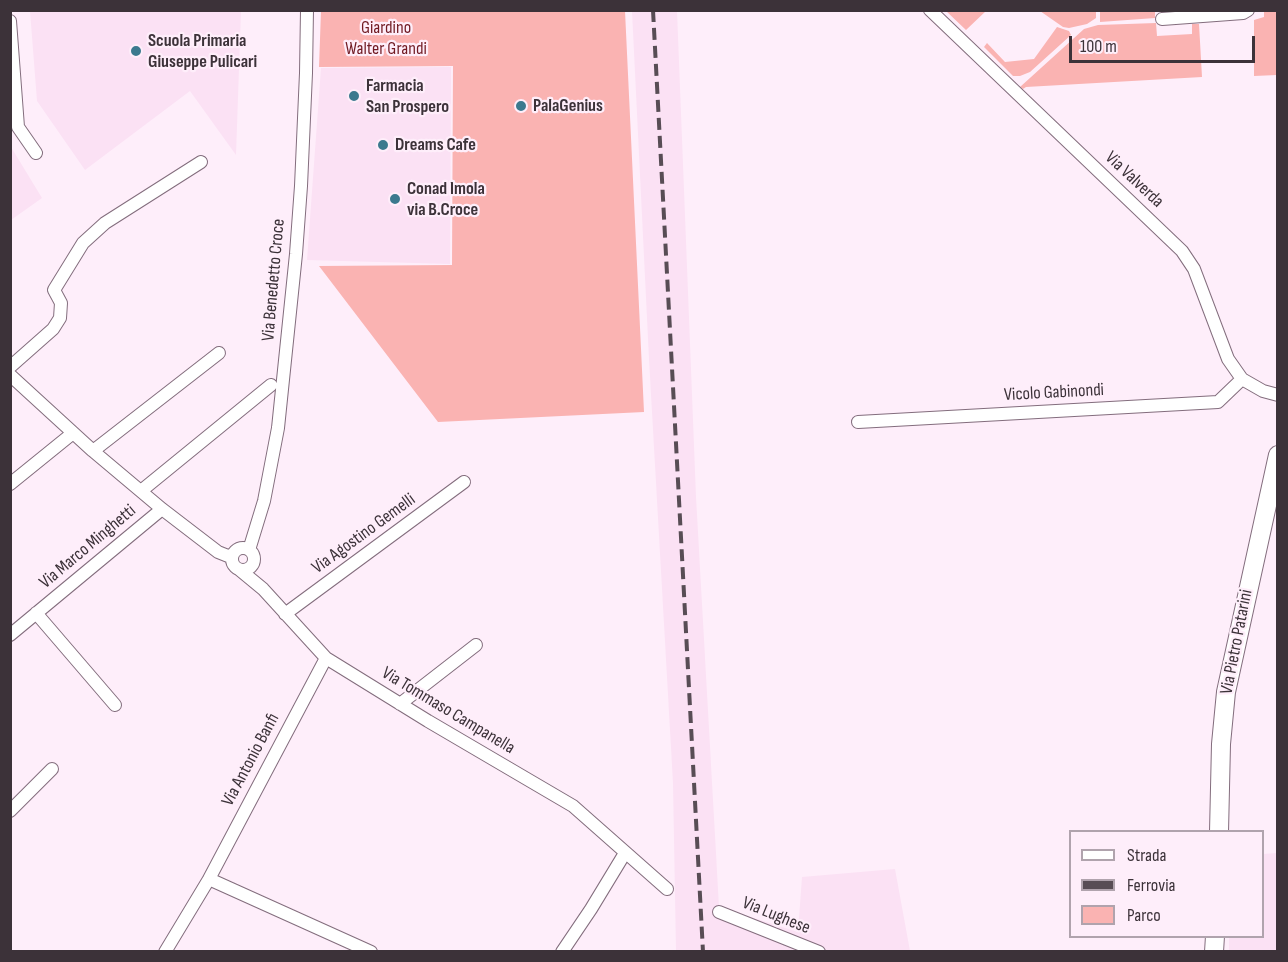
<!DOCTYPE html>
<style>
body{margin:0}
#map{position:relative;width:1288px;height:962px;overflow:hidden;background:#feeefa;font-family:"Sofia Sans Condensed",sans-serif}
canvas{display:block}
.frame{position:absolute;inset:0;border:12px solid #3c3239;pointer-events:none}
.legend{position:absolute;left:1069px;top:830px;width:195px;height:108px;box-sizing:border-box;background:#feeefa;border:2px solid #b0a3ad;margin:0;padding:8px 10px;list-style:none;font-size:18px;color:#3c3239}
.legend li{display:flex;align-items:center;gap:12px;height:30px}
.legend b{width:30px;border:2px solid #b0a3ad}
.scale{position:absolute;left:1069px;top:36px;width:186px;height:27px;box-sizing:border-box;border:3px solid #3c3239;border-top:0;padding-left:8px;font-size:18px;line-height:21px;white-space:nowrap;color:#3c3239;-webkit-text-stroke:4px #feeefa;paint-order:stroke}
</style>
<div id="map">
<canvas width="1288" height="962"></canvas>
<div class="frame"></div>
<ul class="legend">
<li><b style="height:8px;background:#fff"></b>Strada</li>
<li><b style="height:8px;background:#584d55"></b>Ferrovia</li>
<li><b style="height:16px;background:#fab3b2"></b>Parco</li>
</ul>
<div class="scale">100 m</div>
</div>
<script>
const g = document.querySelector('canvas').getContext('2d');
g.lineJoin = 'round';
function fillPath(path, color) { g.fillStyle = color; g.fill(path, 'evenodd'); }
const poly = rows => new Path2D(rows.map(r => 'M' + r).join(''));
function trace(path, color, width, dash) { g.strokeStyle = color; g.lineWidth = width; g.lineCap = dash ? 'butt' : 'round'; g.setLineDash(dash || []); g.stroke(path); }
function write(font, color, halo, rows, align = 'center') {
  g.font = font + ' "Sofia Sans Condensed",sans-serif'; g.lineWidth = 4.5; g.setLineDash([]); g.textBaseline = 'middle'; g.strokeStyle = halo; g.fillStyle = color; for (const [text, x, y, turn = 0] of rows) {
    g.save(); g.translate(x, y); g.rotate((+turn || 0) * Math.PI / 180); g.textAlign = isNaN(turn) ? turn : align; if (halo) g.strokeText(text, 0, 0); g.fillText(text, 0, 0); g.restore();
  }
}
const built = poly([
 [30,11,241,11,236,155,190,91,85,170,37,101],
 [632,11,677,11,696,497,719,907,798,932,802,877,895,869,910,951,676,951,673,783,649,359],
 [451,67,450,264,307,260,321,68],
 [11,147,42,198,11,220,10,220],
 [1277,853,1277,951,1229,951,1229,937,1262,936,1263,854]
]);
const green = poly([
 [321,11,625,11,644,412,438,422,319,266,452,265,453,66,319,67],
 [946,11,986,11,966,30],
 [1040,11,1096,11,1096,18,1087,24,1069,28,1063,27],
 [1100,11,1155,11,1155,18,1100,22],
 [1264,11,1277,11,1277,75,1254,76,1254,20,1264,17],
 [1156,23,1157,36,1192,34,1192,24,1199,24,1202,77,1026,87,1023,89,1020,87,1084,29,1098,25],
 [1057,27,1069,31,1071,35,1030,72,1020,76,1013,76,984,47,987,43,1005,62,1034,59]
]);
const street = poly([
 [930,10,1182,251,1194,269,1228,359,1242,379,1263,391,1278,395],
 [1162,19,1243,13,1248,10],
 [10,21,18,127,36,153],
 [10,367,53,329,60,318,61,303,54,290,83,243,105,223,201,162],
 [10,375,93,451,162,509,218,552,228,556,232,555],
 [858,422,1218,402,1242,379],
 [93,451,219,353],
 [10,484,73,433],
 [141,491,271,385],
 '232 559a11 11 0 1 1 22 0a11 11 0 1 1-22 0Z',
 [249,550,264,501,278,428,296,254,301,186,306,73,307,10],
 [240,570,263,589,326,658,428,721,573,806,667,889],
 [36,613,115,705],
 [285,614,464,482],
 [10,635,162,509],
 [400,704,476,645],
 [10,811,52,769],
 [209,879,371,952],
 [719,912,819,952],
 [165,952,209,879,326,658],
 [562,952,591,909,625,853]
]);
const secondary = poly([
 [1219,832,1221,744,1226,692,1278,455],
 [1214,952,1215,936]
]);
const rail = poly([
 [653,10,703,952]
]);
const markers = [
 [136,51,6,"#3b798e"],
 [354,96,6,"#3b798e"],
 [521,106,6,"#3b798e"],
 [383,145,6,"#3b798e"],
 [395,199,6,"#3b798e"]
];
const parkNames = [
 ["Giardino",386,28],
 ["Walter Grandi",386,49]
];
const poiNames = [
 ["Scuola Primaria",148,41],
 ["Giuseppe Pulicari",148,62],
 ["Farmacia",366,86],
 ["San Prospero",366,107],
 ["PalaGenius",533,106],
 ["Dreams Cafe",395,145],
 ["Conad Imola",407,189],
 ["via B.Croce",407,210]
];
const streetNames = [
 ["Via Valverda",1134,180,43],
 ["Via Benedetto Croce",274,280,-85],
 ["Vicolo Gabinondi",1054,393,-3],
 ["Via Agostino Gemelli",364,534,-36],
 ["Via Marco Minghetti",88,547,-40],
 ["Via Pietro Patarini",1237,642,-79],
 ["Via Tommaso Campanella",448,711,31],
 ["Via Antonio Banfi",251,760,-62],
 ["Via Lughese",776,916,22]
];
fillPath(built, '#fbe1f4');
fillPath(green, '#fab3b2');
trace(street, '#836d7d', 14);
trace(secondary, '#836d7d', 20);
trace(street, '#fff', 12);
trace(secondary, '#fff', 18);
trace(rail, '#584d55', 4, [12, 6]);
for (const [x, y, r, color] of markers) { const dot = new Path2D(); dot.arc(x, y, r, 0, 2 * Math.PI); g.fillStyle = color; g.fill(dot); trace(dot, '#feeefa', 2); }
write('18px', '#711a23', '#feeefa', parkNames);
write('bold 18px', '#3c3239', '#feeefa', poiNames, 'left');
write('18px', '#3c3239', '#feeefa', streetNames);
</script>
